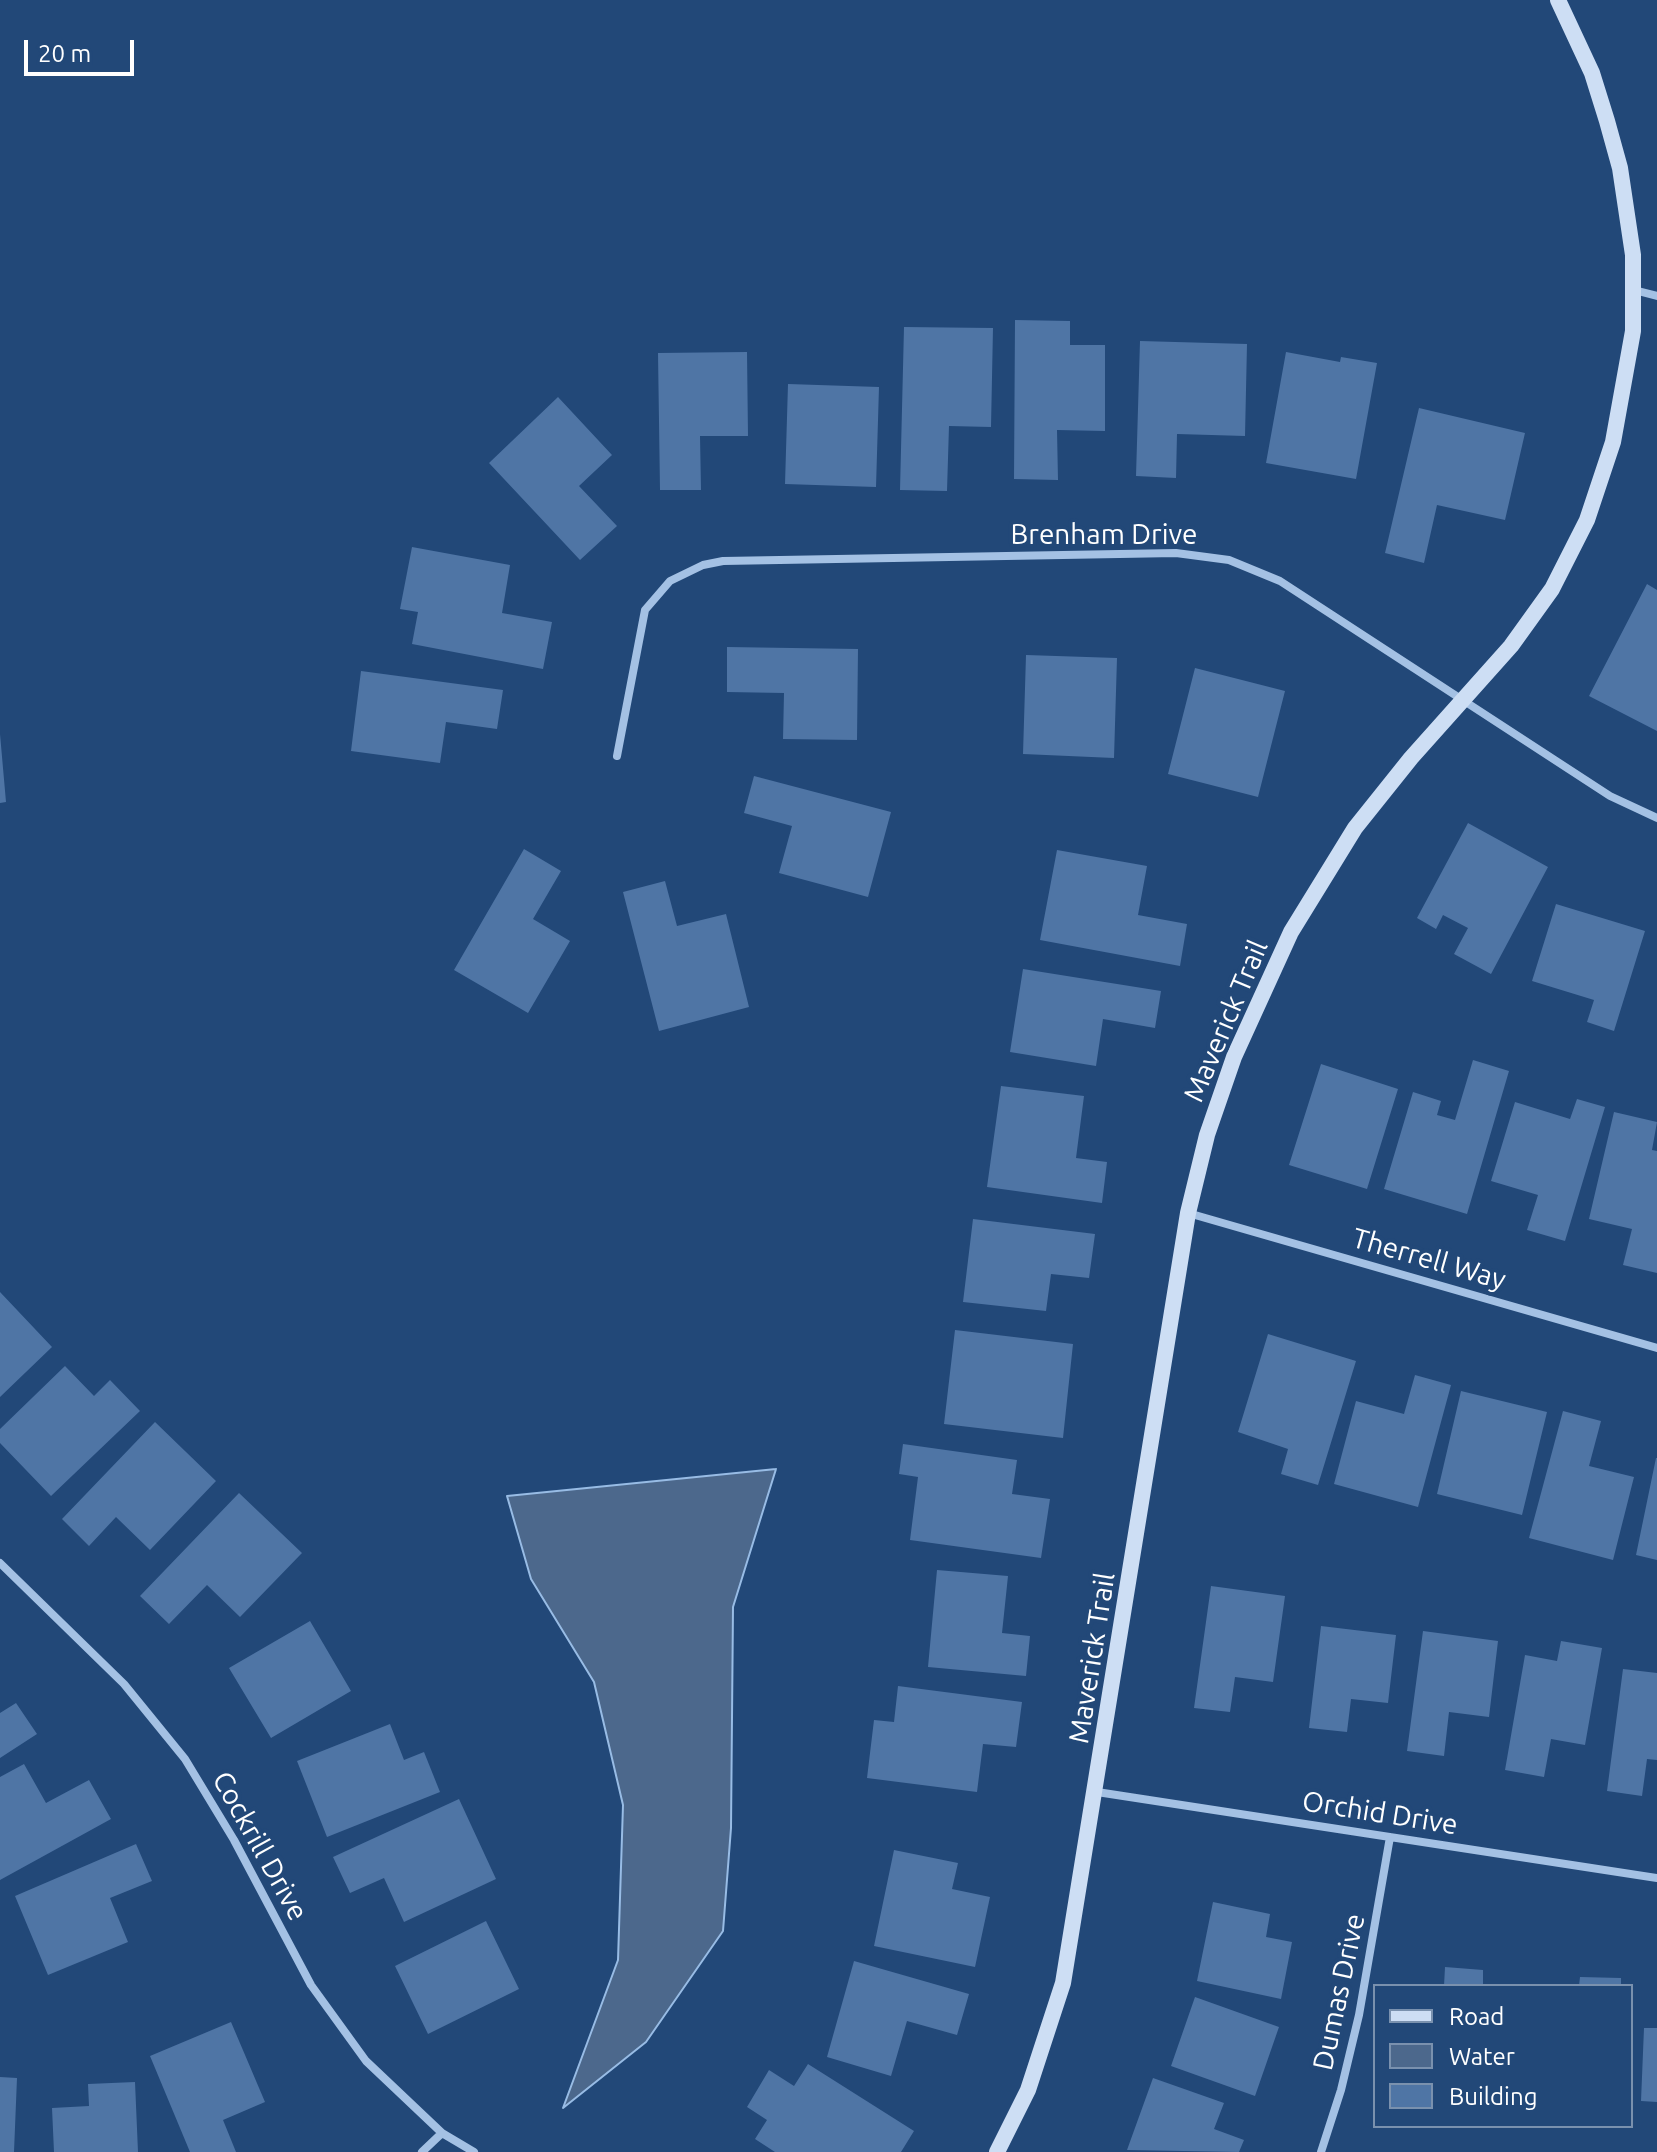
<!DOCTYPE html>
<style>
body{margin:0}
#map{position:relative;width:1657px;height:2152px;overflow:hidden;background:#224878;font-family:Ubuntu,sans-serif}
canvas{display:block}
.legend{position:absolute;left:1373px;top:1984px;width:260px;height:144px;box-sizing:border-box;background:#224878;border:2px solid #7a91ae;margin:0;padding:10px 14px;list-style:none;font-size:24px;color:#fff}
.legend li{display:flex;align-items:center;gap:16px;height:40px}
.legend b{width:40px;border:2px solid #7a91ae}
.scale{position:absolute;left:24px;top:40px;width:110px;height:36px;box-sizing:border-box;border:4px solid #fff;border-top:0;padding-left:10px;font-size:24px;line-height:28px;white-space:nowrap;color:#fff;-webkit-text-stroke:6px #224878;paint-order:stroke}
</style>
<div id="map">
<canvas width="1657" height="2152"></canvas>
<ul class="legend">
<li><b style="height:10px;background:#cddef4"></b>Road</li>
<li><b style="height:22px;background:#4c688c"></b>Water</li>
<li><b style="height:22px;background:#4f75a5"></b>Building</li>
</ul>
<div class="scale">20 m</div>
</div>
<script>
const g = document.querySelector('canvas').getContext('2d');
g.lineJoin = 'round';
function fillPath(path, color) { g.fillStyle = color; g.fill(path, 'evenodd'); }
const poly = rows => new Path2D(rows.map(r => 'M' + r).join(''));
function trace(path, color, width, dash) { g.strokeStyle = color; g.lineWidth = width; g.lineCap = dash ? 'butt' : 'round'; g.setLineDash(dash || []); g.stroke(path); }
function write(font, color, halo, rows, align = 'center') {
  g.font = font + ' Ubuntu,sans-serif'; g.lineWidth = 8; g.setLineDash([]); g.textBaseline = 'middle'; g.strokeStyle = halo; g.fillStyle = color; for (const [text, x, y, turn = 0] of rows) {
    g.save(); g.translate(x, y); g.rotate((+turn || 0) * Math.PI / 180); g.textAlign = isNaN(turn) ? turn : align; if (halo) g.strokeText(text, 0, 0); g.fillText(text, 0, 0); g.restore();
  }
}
const water = poly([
 [776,1469,733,1607,731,1828,723,1931,646,2042,563,2108,618,1960,623,1805,594,1682,531,1579,507,1496,776,1469]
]);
const building = poly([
 [1015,320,1070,321,1070,345,1105,345,1105,431,1057,430,1058,480,1014,479],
 [904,327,993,328,991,427,949,426,947,491,900,490],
 [1140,341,1247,344,1245,436,1177,434,1176,478,1136,476],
 [747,352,748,436,700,436,701,490,660,490,658,353],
 [1286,352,1340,362,1341,357,1377,363,1356,479,1266,463],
 [788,384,879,387,876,487,785,484],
 [558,397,612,455,579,486,617,526,580,560,489,463],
 [1419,408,1525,433,1505,520,1437,505,1424,563,1385,553],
 [412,547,510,565,502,613,552,622,543,669,412,644,418,612,400,609],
 [1647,584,1657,590,1657,731,1589,696],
 [727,647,858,649,857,740,783,739,784,693,727,692],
 [1026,655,1117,658,1114,758,1023,754],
 [1195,668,1285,691,1258,797,1168,774],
 [361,671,503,690,497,729,446,722,440,763,351,751],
 [0,734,6,802,0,803],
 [754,776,891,812,868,897,779,873,792,826,744,813],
 [1468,823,1548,867,1491,974,1454,954,1468,928,1443,915,1436,929,1417,918],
 [524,849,561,871,533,919,570,941,528,1013,454,970],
 [1057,850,1147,866,1138,915,1187,924,1180,966,1040,940],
 [665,881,677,926,726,914,749,1007,659,1031,623,892],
 [1556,904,1645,931,1614,1031,1587,1022,1594,1000,1532,981],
 [1023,969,1161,991,1155,1028,1103,1019,1096,1066,1010,1052],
 [1473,1060,1509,1071,1467,1214,1384,1189,1413,1092,1441,1101,1437,1115,1455,1120],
 [1321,1064,1398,1089,1367,1189,1289,1165],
 [1001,1086,1084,1096,1076,1158,1107,1162,1102,1203,987,1187],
 [1577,1099,1605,1107,1565,1241,1527,1230,1538,1195,1491,1181,1515,1102,1570,1119],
 [1614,1112,1657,1122,1652,1150,1657,1151,1657,1273,1623,1265,1632,1229,1589,1219],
 [973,1219,1095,1234,1089,1278,1051,1274,1046,1311,963,1302],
 [0,1292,52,1347,0,1397],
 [955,1330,1073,1344,1063,1438,944,1424],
 [1268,1334,1356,1361,1318,1485,1281,1474,1288,1449,1238,1432],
 [65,1366,94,1396,110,1380,140,1411,51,1496,0,1443,0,1429],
 [1415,1375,1451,1385,1418,1507,1334,1484,1356,1401,1404,1414],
 [1461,1391,1547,1412,1522,1515,1437,1494],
 [1563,1411,1601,1421,1589,1466,1634,1477,1613,1560,1529,1538],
 [155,1422,216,1481,150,1550,116,1517,89,1546,62,1519],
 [903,1444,1017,1460,1012,1494,1050,1499,1041,1558,910,1540,918,1477,899,1474],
 [1656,1458,1657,1458,1657,1560,1636,1555],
 [239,1493,302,1553,240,1617,207,1585,169,1624,140,1596],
 [937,1570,1008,1576,1002,1633,1030,1636,1026,1676,928,1667],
 [1211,1586,1285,1596,1273,1682,1235,1677,1230,1712,1194,1708],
 [310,1621,351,1691,271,1738,229,1668],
 [1321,1626,1396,1635,1388,1703,1351,1699,1347,1732,1309,1728],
 [1423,1631,1498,1641,1489,1717,1449,1712,1444,1756,1407,1751],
 [1561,1641,1602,1648,1585,1745,1551,1739,1544,1777,1505,1770,1525,1655,1557,1661],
 [1623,1669,1657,1673,1657,1760,1647,1759,1642,1796,1607,1791],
 [898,1686,1022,1702,1016,1747,983,1744,977,1792,867,1778,874,1720,894,1722],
 [16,1703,37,1734,0,1758,0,1713],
 [390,1724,404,1760,424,1752,440,1792,327,1837,297,1761],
 [24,1764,46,1803,89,1780,111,1819,0,1880,0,1777],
 [459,1799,496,1879,404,1922,384,1878,350,1893,333,1857],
 [136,1844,152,1881,110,1898,128,1942,48,1975,15,1896],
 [894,1850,958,1863,952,1889,990,1897,975,1967,874,1946],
 [1213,1902,1270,1914,1266,1937,1292,1942,1281,1999,1197,1981],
 [486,1921,519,1989,428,2034,395,1966],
 [854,1961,969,1994,957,2035,907,2021,891,2076,827,2057],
 [1445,1967,1483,1970,1483,1986,1444,1986],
 [1580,1977,1621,1978,1621,1986,1579,1986],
 [1195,1997,1279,2027,1255,2096,1171,2066],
 [231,2022,265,2102,223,2120,236,2152,190,2152,150,2056],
 [1644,2028,1657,2028,1657,2102,1641,2101],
 [808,2064,914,2131,901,2152,775,2152,755,2139,767,2120,747,2107,769,2070,794,2086],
 [0,2077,17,2078,14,2152,0,2152],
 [1153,2078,1224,2103,1214,2129,1244,2140,1239,2152,1127,2150],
 [135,2082,138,2152,54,2152,52,2108,89,2106,88,2084]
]);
const street = poly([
 [1634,290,1657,296],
 [617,756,645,610,670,581,703,565,723,561,1176,553,1229,560,1280,581,1610,796,1657,818],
 [1188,1213,1657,1348],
 [0,1563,124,1684,185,1759,234,1840,311,1985,366,2061,442,2133,474,2152],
 [1097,1792,1657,1878],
 [422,2152,442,2133],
 [1321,2152,1341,2090,1359,2015,1390,1837]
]);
const secondary = poly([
 [997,2152,1028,2090,1063,1983,1188,1213,1207,1135,1234,1057,1291,932,1355,828,1411,758,1511,646,1552,589,1587,520,1613,442,1633,331,1633,255,1620,168,1607,121,1592,73,1558,0]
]);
const streetNames = [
 ["Brenham Drive",1104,535],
 ["Maverick Trail",1226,1021,-67],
 ["Therrell Way",1429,1259,16],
 ["Maverick Trail",1092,1658,-81],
 ["Orchid Drive",1380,1813,9],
 ["Cockrill Drive",260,1846,61],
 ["Dumas Drive",1339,1992,-78]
];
fillPath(water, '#4c688c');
trace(water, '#98bce5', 2);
fillPath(building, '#4f75a5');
trace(street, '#a4c1e4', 8);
trace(secondary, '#cddef4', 16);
write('28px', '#fff', '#224878', streetNames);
</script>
